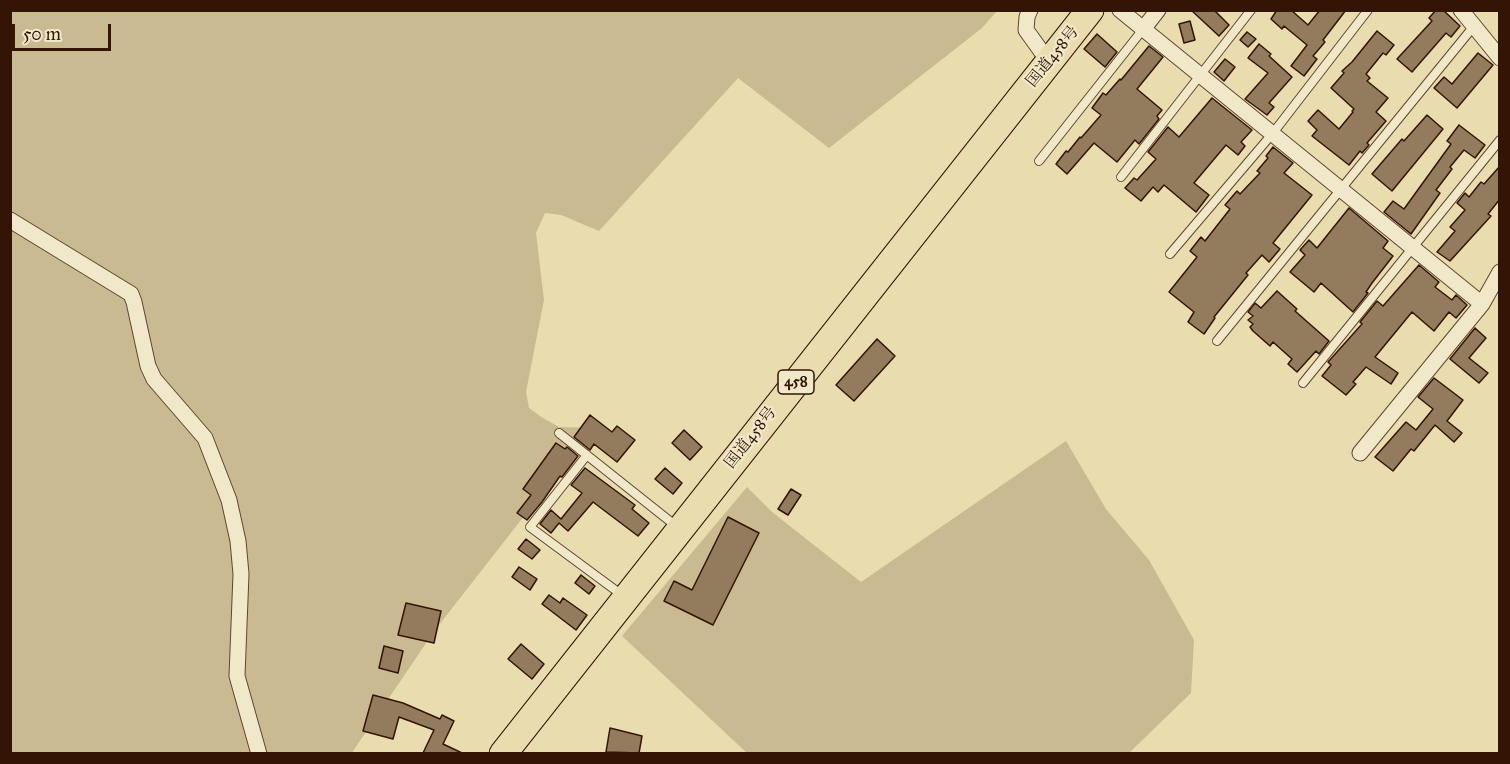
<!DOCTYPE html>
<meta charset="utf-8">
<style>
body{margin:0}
#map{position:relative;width:1510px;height:764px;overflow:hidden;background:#e9dcae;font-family:"IM FELL Great Primer",serif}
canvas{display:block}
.frame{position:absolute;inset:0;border:12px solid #331405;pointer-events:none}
.scale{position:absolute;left:12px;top:24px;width:99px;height:27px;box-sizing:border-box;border:3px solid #331405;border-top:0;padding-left:8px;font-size:18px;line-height:21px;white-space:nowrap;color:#331405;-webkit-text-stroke:4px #f1e8ca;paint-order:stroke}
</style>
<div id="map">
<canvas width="1510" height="764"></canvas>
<div class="frame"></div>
<div class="scale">50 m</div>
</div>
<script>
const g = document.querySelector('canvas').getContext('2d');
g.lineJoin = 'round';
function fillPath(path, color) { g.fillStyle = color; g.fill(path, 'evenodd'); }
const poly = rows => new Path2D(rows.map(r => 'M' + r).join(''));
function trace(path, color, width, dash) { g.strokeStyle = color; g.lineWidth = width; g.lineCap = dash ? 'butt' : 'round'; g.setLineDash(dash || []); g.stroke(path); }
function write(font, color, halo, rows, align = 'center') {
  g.font = font + ' "IM FELL Great Primer","Noto Serif JP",serif'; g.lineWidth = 4.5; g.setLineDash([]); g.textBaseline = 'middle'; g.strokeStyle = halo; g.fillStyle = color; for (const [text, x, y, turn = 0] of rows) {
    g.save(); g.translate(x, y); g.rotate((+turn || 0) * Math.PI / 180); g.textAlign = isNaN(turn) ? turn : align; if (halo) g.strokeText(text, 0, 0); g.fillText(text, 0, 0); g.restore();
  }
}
const green = poly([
 [10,11,997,11,982,28,829,148,738,78,599,231,561,215,545,213,536,233,544,300,526,392,529,408,543,418,559,427,593,428,435,630,351,754,11,753],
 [1066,441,1106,509,1149,560,1194,640,1191,693,1129,753,748,754,622,636,747,487,772,512,861,582]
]);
const building = poly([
 [1191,10,1214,10,1229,25,1219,36,1191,10],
 [1277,10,1291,10,1308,25,1320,10,1346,10,1323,40,1325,42,1313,56,1317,59,1304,76,1291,66,1307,45,1284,26,1282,29,1271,19,1277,10],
 [1436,10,1443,10,1460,26,1451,37,1446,33,1412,72,1397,59,1432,21,1429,18,1436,10],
 [1190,21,1195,40,1184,43,1179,24,1190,21],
 [1377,31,1394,45,1386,55,1383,53,1366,74,1370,78,1367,81,1388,98,1376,112,1386,121,1367,143,1369,145,1362,153,1360,151,1349,165,1312,136,1317,130,1308,121,1318,110,1339,129,1353,112,1352,111,1354,109,1331,88,1344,73,1342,71,1352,62,1377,31],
 [1247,32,1256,39,1248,47,1240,40,1247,32],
 [1097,34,1117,52,1105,67,1084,49,1097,34],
 [1259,44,1271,54,1269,56,1292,77,1269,103,1274,107,1267,115,1245,99,1268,73,1248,58,1259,44],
 [1149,46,1163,57,1137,89,1162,110,1157,116,1159,119,1139,144,1135,140,1117,162,1094,143,1067,174,1056,164,1066,151,1068,152,1080,137,1081,138,1101,115,1092,108,1103,93,1106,95,1120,79,1121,80,1149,46],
 [1478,53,1493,65,1457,108,1434,88,1444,77,1452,84,1478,53],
 [1225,59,1235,67,1224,81,1214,72,1225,59],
 [1212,98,1252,130,1241,142,1245,146,1238,155,1226,145,1194,183,1209,195,1196,212,1164,185,1158,192,1153,187,1141,201,1125,188,1134,178,1137,180,1156,159,1148,152,1168,127,1179,137,1212,98],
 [1427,115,1443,129,1392,191,1372,174,1402,139,1404,141,1427,115],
 [1459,125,1485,145,1475,158,1464,150,1450,167,1452,169,1436,190,1440,193,1411,234,1384,212,1393,201,1404,209,1451,144,1447,141,1459,125],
 [1273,147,1293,163,1284,173,1312,195,1273,243,1280,249,1269,262,1262,255,1246,273,1248,275,1214,317,1215,318,1204,334,1188,322,1194,312,1169,292,1197,257,1190,251,1201,237,1205,241,1230,209,1225,205,1237,191,1240,194,1260,173,1257,171,1268,158,1266,156,1273,147],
 [1500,166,1500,199,1488,214,1491,216,1450,261,1437,252,1455,231,1450,227,1465,210,1457,203,1465,193,1469,197,1481,182,1484,184,1500,166],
 [1349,208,1388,241,1383,248,1393,256,1372,283,1366,292,1368,293,1353,312,1321,283,1314,292,1290,272,1305,255,1300,250,1309,240,1317,248,1349,208],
 [1419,265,1439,282,1435,287,1452,300,1456,295,1467,305,1456,318,1449,312,1434,331,1412,312,1375,357,1398,373,1391,384,1366,367,1353,382,1356,384,1346,395,1322,376,1331,365,1328,362,1362,324,1360,322,1377,301,1383,306,1419,265],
 [1277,291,1297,309,1295,311,1329,341,1319,354,1316,351,1297,372,1288,364,1292,359,1273,342,1270,346,1253,331,1250,327,1253,324,1248,320,1253,316,1248,312,1255,303,1261,308,1277,291],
 [1475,328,1486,338,1469,358,1488,373,1479,383,1450,359,1475,328],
 [877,339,895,356,854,401,836,385,877,339],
 [1434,378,1463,400,1447,421,1462,433,1454,442,1435,425,1414,451,1411,449,1393,471,1375,457,1406,422,1416,430,1433,409,1418,397,1434,378],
 [590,415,612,432,617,426,635,440,617,462,594,444,590,450,574,437,590,415],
 [684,430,702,447,690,460,672,443,684,430],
 [556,443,565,449,567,447,578,456,562,477,560,476,542,502,527,520,517,513,531,495,523,489,556,443],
 [585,468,635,505,632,509,649,523,638,536,593,502,568,531,559,523,551,533,540,524,551,510,561,519,582,493,571,485,585,468],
 [665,468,682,483,673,494,655,479,665,468],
 [791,489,801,495,788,515,778,509,791,489],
 [728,517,759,533,713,625,664,601,674,581,692,590,728,517],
 [526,539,540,550,532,559,518,549,526,539],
 [519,567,537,579,530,590,512,577,519,567],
 [581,575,595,586,589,594,575,583,581,575],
 [549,595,560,603,563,598,587,615,576,630,542,604,549,595],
 [406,603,441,611,434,643,398,635,406,603],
 [521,644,544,664,532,679,508,659,521,644],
 [384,646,403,651,398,673,379,668,384,646],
 [373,695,403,703,440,719,442,715,454,721,443,744,462,753,423,753,434,730,399,717,393,739,363,731,373,695],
 [610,728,642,736,639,753,606,752,610,728]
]);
const lane = poly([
 [1039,161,1144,28],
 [1121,177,1251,10],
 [1170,254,1273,133,1368,10],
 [1217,341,1474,26],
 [1303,383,1500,140],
 [559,433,676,526],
 [587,455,530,527,622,595]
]);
const street = poly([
 [1030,10,1027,17,1026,30,1049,62],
 [1120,10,1482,304],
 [1461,10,1500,58],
 [1144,28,1158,10],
 [10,220,131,294,134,302,148,366,154,379,205,438,229,500,238,541,241,574,237,676,259,754],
 [1360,453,1482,304,1500,272]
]);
const highway = poly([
 [503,754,1090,10]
]);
const shields = [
 [796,382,36]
];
const shieldNames = [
 ["458",796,382]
];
const streetNames = [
 ["国道458号",1053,57,-51],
 ["国道458号",751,438,-52]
];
fillPath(green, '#caba91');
fillPath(building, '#927c5d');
trace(building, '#331405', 1.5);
trace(lane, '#60462f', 10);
trace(street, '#60462f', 17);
trace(highway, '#331405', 29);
trace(lane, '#f1e8ca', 8);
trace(street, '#f1e8ca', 15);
trace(highway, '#e9dcae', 27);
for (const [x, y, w] of shields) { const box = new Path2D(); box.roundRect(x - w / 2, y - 12, w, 24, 4.5); g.fillStyle = '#f1e8ca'; g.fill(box); trace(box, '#331405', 1.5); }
write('bold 15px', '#331405', null, shieldNames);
write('16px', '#331405', '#f1e8ca', streetNames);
</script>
